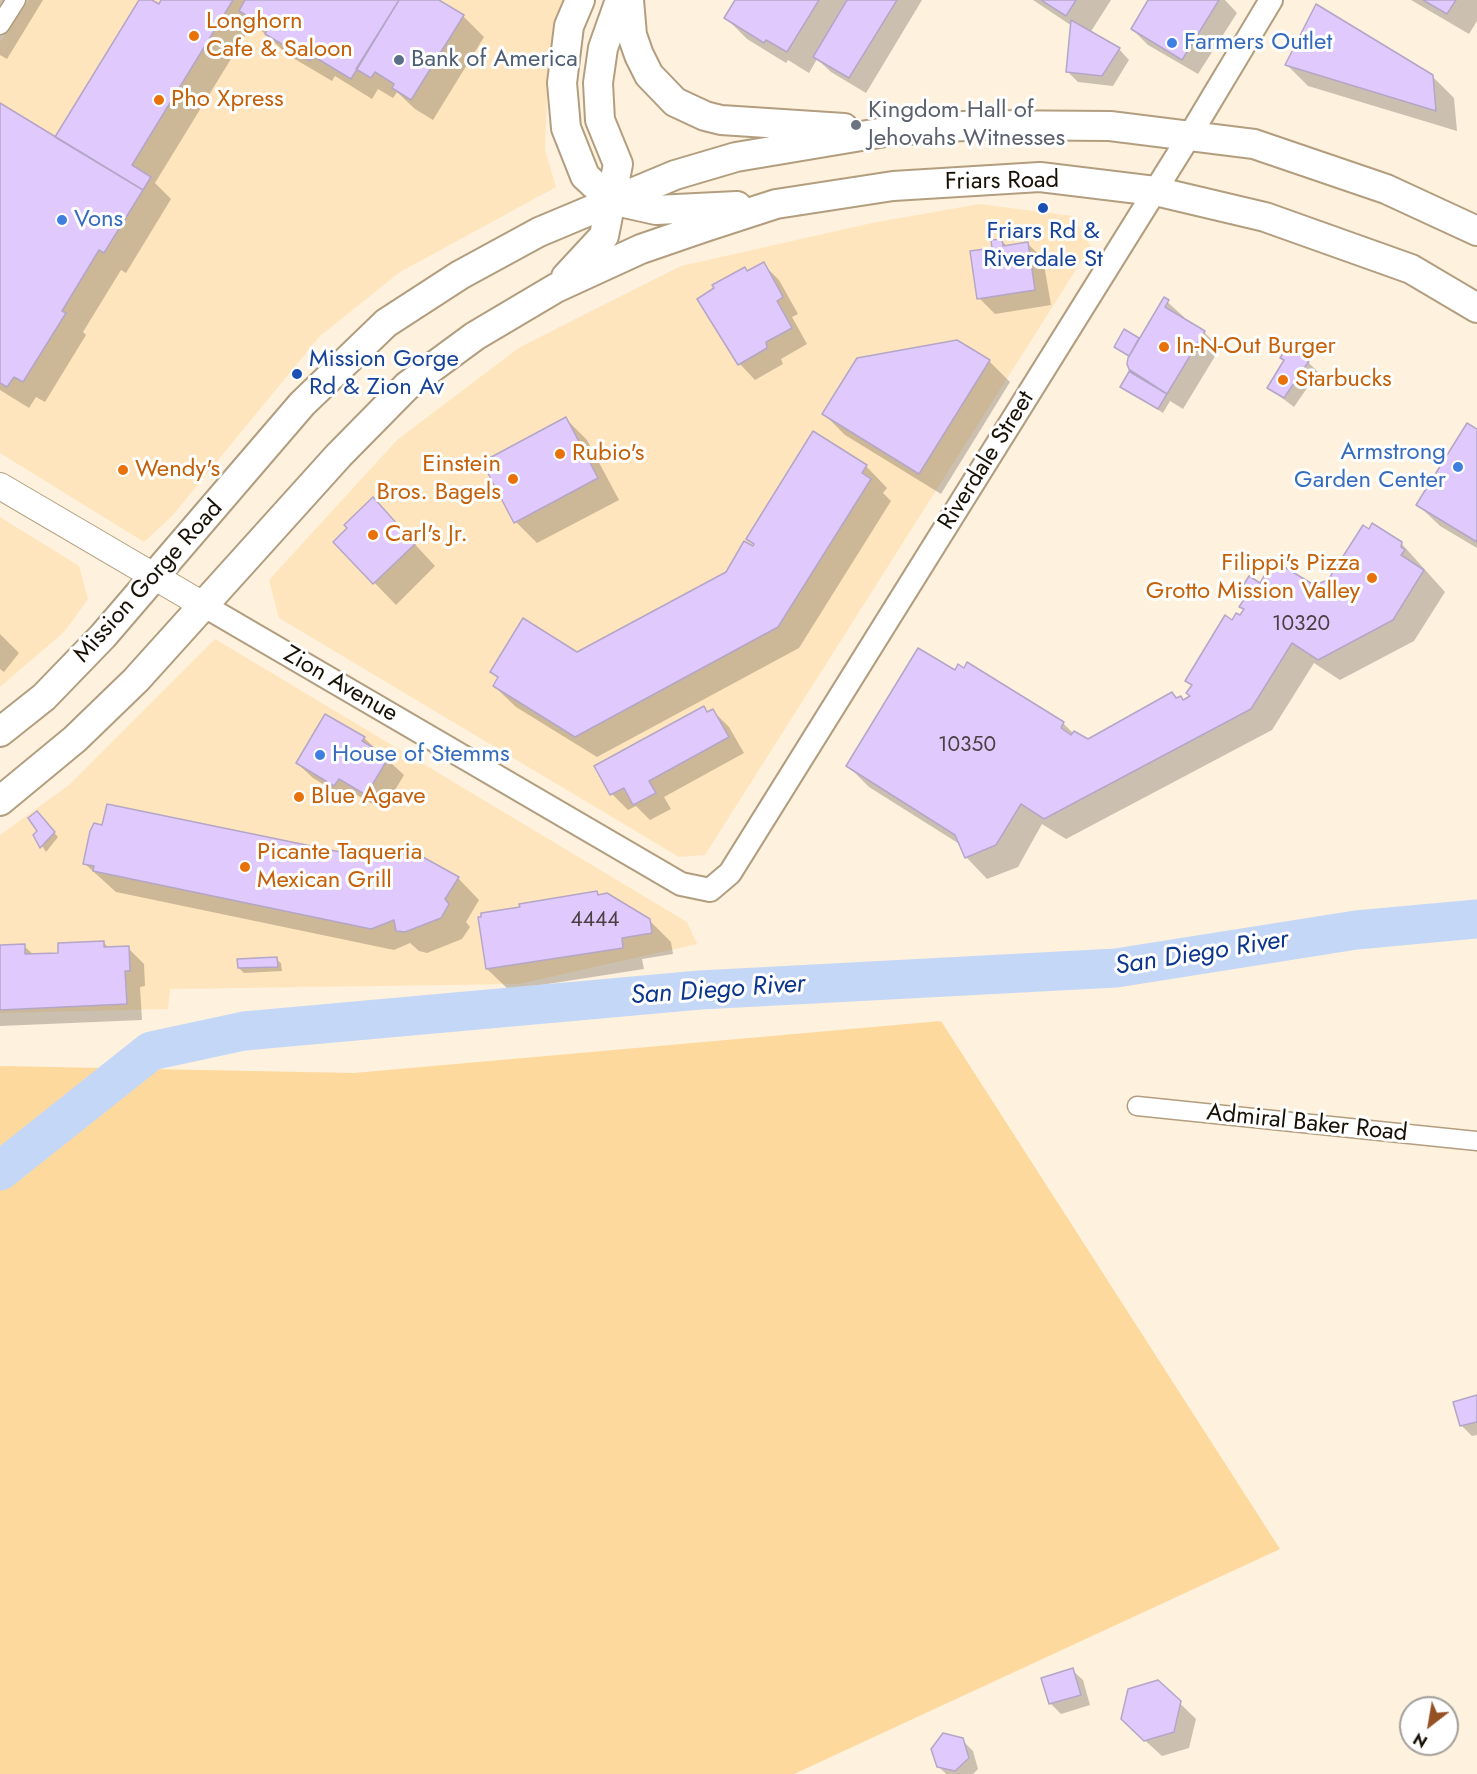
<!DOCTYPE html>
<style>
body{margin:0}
#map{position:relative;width:1477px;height:1774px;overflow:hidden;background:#fef1dd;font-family:Jost,sans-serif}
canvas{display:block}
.north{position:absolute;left:1399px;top:1696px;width:60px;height:60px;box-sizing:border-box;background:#fff;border:2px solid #a3a09b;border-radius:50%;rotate:211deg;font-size:16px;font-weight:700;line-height:24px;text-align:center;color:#181105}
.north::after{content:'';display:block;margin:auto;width:21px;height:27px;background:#955124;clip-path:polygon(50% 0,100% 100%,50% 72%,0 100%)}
</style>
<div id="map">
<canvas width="1477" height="1774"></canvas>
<div class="north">N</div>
</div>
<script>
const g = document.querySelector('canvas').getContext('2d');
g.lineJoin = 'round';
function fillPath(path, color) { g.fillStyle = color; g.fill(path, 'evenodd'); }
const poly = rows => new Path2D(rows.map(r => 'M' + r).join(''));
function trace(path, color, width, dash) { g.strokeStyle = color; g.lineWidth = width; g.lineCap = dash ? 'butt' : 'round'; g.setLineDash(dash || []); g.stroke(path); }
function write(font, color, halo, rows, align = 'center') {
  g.font = font + ' Jost,sans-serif'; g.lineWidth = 6; g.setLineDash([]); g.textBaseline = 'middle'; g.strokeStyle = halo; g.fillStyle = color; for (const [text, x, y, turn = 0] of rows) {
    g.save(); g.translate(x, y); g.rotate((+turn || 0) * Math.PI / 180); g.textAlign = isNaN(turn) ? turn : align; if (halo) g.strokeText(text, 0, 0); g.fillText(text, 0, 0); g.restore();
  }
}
const built = poly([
 [29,0,564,0,548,66,545,150,556,187,400,272,320,336,173,515,144,542,0,453,0,42],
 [979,204,1072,216,1091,246,705,855,679,857,279,618,269,580,397,440,520,347,681,266,872,223],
 [0,517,79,566,88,599,65,631,0,687],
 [215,639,687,922,697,944,519,984,170,989,168,1009,0,1013,0,835,69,785]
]);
const green = poly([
 [941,1021,1280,1549,794,1774,0,1774,0,1066,354,1073]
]);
const shadow = poly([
 [0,0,43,0,7,59,0,55],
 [141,0,150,0,159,6,163,0,437,0,463,16,484,37,433,120,415,109,397,92,393,98,378,89,372,99,335,76,332,81,288,55,253,23,155,183,171,199,126,273,121,270,83,332,86,335,45,402,36,397,29,408,0,390,0,105,56,139],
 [737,0,922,0,866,93,831,72,817,59,809,73,788,60,786,63,747,39,726,18],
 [1033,0,1111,0,1090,33,1119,49,1129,60,1113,86,1078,82,1068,72,1072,26],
 [1150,0,1225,0,1237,13,1198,74,1148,45,1132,29],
 [1411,0,1477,0,1477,21,1469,34],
 [1287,65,1432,76,1454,98,1457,131,1308,86],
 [1001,240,1008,247,1027,243,1043,259,1051,305,995,314,979,298,993,249],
 [763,264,779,280,798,314,792,317,807,344,781,359,783,364,755,380,740,364,748,272],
 [1164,299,1184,317,1183,319,1204,332,1220,348,1183,409,1170,401,1163,413,1122,387,1132,372,1130,357,1116,347,1125,331,1140,340],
 [989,361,1010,382,941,494,845,435,824,414],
 [1308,362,1318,372,1294,407,1269,388],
 [566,419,587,440,619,500,537,543,516,522],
 [1477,431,1477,548,1440,526,1418,505],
 [866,466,887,488,883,493,891,501,799,648,597,757,516,707,494,686,499,678,492,672,577,653,727,573,753,548,755,546,748,539],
 [373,499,435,566,396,605,335,542],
 [1401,543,1445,592,1414,641,1340,680,1314,663,1272,730,1066,839,1042,824,1018,867,987,879,966,857,961,845,869,787,848,766,955,672,1063,723,1074,734,1088,741,1181,698,1185,701,1192,696,1192,686,1187,680,1233,622,1241,618,1245,610,1241,607,1260,585,1313,587],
 [0,634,19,653,4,672,0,669],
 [703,708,709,713,713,711,729,727,744,753,664,797,671,809,650,820,636,806,628,810,612,794,596,766],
 [364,738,404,775,383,810,355,794,351,801,313,778,297,763],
 [42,818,58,837,46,852,35,835,39,832],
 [85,864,458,878,479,900,466,922,470,927,462,939,427,953,419,951,410,943,394,950,116,892],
 [597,893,649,920,671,942,673,954,642,959,644,969,509,990,487,969,522,908],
 [103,942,110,949,128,948,144,964,145,986,140,987,142,1020,0,1026,0,947,24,946,34,955,60,955],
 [276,959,281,963,282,971,244,973,239,968],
 [1477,1397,1477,1435,1472,1436,1462,1426,1455,1403],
 [1072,1670,1083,1680,1090,1705,1061,1714,1050,1703],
 [1158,1682,1196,1719,1189,1748,1162,1756,1139,1735],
 [962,1740,973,1751,978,1769,973,1774,946,1774,938,1766]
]);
const river = poly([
 [0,1171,151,1051,244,1031,700,990,1116,968,1356,930,1477,919]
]);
const building = poly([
 [139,0,152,0,159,4,161,0,233,0,132,165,151,177,143,190,55,137,139,0],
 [245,0,399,0,351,79,313,56,310,61,265,34,268,28,239,11,245,0],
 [399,0,439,0,464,15,411,100,392,88,394,84,375,72,371,78,356,69,399,0],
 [735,0,819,0,787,52,766,40,764,43,724,18,735,0],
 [847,0,897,0,849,78,813,57,847,0],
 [1041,0,1076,0,1066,16,1041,0],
 [1148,0,1219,0,1182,60,1131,29,1148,0],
 [1423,0,1456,0,1447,14,1423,0],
 [1316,4,1433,75,1436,111,1285,65,1316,4],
 [1071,20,1120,48,1102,76,1066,72,1071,20],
 [0,103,143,190,104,253,99,250,62,311,66,313,23,382,14,377,7,387,0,383,0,103],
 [1002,239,1003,246,1028,242,1035,290,977,299,970,251,992,248,991,240,1002,239],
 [764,262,783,297,777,301,792,328,766,342,767,348,738,365,697,299,714,288,712,285,745,267,747,271,764,262],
 [1164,297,1169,300,1165,307,1205,331,1167,394,1130,372,1127,364,1128,358,1164,297],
 [1124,329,1139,338,1129,356,1114,347,1124,329],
 [957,340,990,360,919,474,822,414,857,358,957,340],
 [1287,347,1309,361,1284,398,1267,388,1284,360,1280,358,1287,347],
 [1130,370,1167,394,1158,409,1120,387,1130,370],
 [566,417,598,478,514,523,482,462,566,417],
 [1467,423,1477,429,1477,542,1416,505,1467,423],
 [813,431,867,465,862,473,871,479,778,627,575,737,493,686,498,677,490,672,523,618,577,652,726,572,744,541,753,546,754,544,746,539,813,431],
 [373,497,415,544,373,584,333,542,347,528,344,525,373,497],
 [1372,523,1402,542,1401,547,1405,550,1401,555,1424,570,1393,620,1318,660,1292,643,1251,709,1044,819,1021,804,996,845,965,858,955,835,846,766,918,648,955,670,958,664,964,668,967,662,1064,722,1061,728,1071,735,1074,731,1088,739,1172,692,1176,698,1181,696,1183,700,1190,696,1186,693,1192,685,1185,681,1225,615,1232,620,1236,613,1240,615,1244,609,1239,607,1243,601,1237,596,1249,576,1260,583,1273,560,1314,585,1328,580,1363,525,1369,529,1372,523],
 [704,706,707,712,713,709,729,737,649,781,656,793,633,805,624,788,610,795,594,766,704,706],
 [325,714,365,737,362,741,389,757,366,795,339,779,334,786,296,763,325,714],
 [107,804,384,861,412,851,459,877,445,899,449,904,441,918,405,932,396,931,394,920,371,929,93,871,94,866,83,864,90,831,94,823,102,825,107,804],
 [37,811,55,832,40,848,33,835,37,831,28,818,37,811],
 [597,891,598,895,607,893,650,919,652,933,622,938,623,948,486,969,478,917,481,917,481,913,520,907,519,904,597,891],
 [104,941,104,947,129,946,130,971,125,971,127,1004,0,1010,0,945,25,944,25,954,58,953,58,943,104,941],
 [277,957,278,967,238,968,237,959,277,957],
 [1477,1395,1477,1422,1460,1426,1453,1402,1477,1395],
 [1073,1668,1081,1695,1049,1704,1041,1678,1073,1668],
 [1158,1680,1181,1701,1174,1732,1144,1741,1121,1719,1128,1689,1158,1680],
 [943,1733,963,1738,969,1758,955,1771,937,1767,931,1749,943,1733]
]);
const minor = poly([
 [0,25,16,0],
 [1137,1106,1477,1141]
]);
const tertiary = poly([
 [203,605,681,884,710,890,730,873,1190,135,1271,0]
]);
const secondary = poly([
 [0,486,203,605]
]);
const primary = poly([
 [580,0,569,26,562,83,566,128,585,176,611,200],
 [629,0,632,35,639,55,649,75,675,102,705,116,721,120,844,128],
 [611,200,656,210,737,206],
 [566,277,604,236,618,164,600,120,598,83,603,48,620,0],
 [0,732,44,697,103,636,302,404,386,323,460,275,539,232,675,175,736,157,891,131,979,125,1110,126,1254,144,1386,189,1477,231],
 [0,801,75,739,136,680,339,455,407,386,475,336,556,288,641,249,705,227,776,204,893,186,1040,177,1155,191,1265,217,1411,269,1477,308]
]);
const markers = [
 [194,36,6,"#e8710a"],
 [1172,43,6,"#3f7fe0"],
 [399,60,6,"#5c6f8a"],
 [159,100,6,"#e8710a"],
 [856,125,6,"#6b7280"],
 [1043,208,6,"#1a4fb4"],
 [62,220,6,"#3f7fe0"],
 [1164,347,6,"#e8710a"],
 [297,374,6,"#1a4fb4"],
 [1283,380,6,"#e8710a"],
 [560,454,6,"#e8710a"],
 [1458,467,6,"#3f7fe0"],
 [123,470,6,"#e8710a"],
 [513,479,6,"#e8710a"],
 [373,535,6,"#e8710a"],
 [1372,578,6,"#e8710a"],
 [320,755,6,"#3f7fe0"],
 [299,797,6,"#e8710a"],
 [245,867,6,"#e8710a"]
];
const numberNames = [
 ["10320",1301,625],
 ["10350",967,746],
 ["4444",595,921]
];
const foodNames = [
 ["Longhorn",206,22],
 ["Cafe & Saloon",206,50],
 ["Pho Xpress",171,100],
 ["In-N-Out Burger",1176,347],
 ["Starbucks",1295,380],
 ["Rubio's",572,454],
 ["Einstein",501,465,"right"],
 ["Bros. Bagels",501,493,"right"],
 ["Wendy's",135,470],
 ["Carl's Jr.",385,535],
 ["Filippi's Pizza",1360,564,"right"],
 ["Grotto Mission Valley",1360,592,"right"],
 ["Blue Agave",311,797],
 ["Picante Taqueria",257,853],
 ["Mexican Grill",257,881]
];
const shopNames = [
 ["Farmers Outlet",1184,43],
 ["Vons",74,220],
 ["Armstrong",1446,453,"right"],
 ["Garden Center",1446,481,"right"],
 ["House of Stemms",332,755]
];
const serviceNames = [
 ["Bank of America",411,60]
];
const worshipNames = [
 ["Kingdom Hall of",868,111],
 ["Jehovahs Witnesses",868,139]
];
const streetNames = [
 ["Friars Road",1002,182,-1],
 ["Riverdale Street",987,461,-58],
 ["Mission Gorge Road",149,582,-48],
 ["Zion Avenue",340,685,30],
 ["Admiral Baker Road",1307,1124,6]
];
const transitNames = [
 ["Friars Rd &",1043,232],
 ["Riverdale St",1043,260],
 ["Mission Gorge",309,360,"left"],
 ["Rd & Zion Av",309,388,"left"]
];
const waterNames = [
 ["San Diego River",1202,954,-9],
 ["San Diego River",718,991,-4]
];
fillPath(built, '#ffe5bd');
fillPath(green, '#fdd99e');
fillPath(shadow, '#0003');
trace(river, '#c5d7f7', 39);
fillPath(building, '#e0cafd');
trace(building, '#b4a6c7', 1.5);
trace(minor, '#b29e7f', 21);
trace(tertiary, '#b29e7f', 26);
trace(secondary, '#b29e7f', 28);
trace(primary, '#b29e7f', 32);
trace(minor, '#fff', 18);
trace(tertiary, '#fff', 22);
trace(secondary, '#fff', 26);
trace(primary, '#fff', 28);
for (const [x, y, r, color] of markers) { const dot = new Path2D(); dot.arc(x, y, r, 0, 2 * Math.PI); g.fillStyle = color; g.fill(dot); trace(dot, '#fff', 2); }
write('21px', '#4a3f43', null, numberNames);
write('24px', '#c56008', '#fff', foodNames, 'left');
write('24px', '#366cbe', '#fff', shopNames, 'left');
write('24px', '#4e5e75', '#fff', serviceNames, 'left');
write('24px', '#5b616d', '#fff', worshipNames, 'left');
write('24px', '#181105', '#fff', streetNames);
write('24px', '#164399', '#fff', transitNames);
write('italic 26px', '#0c368d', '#fff', waterNames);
</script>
